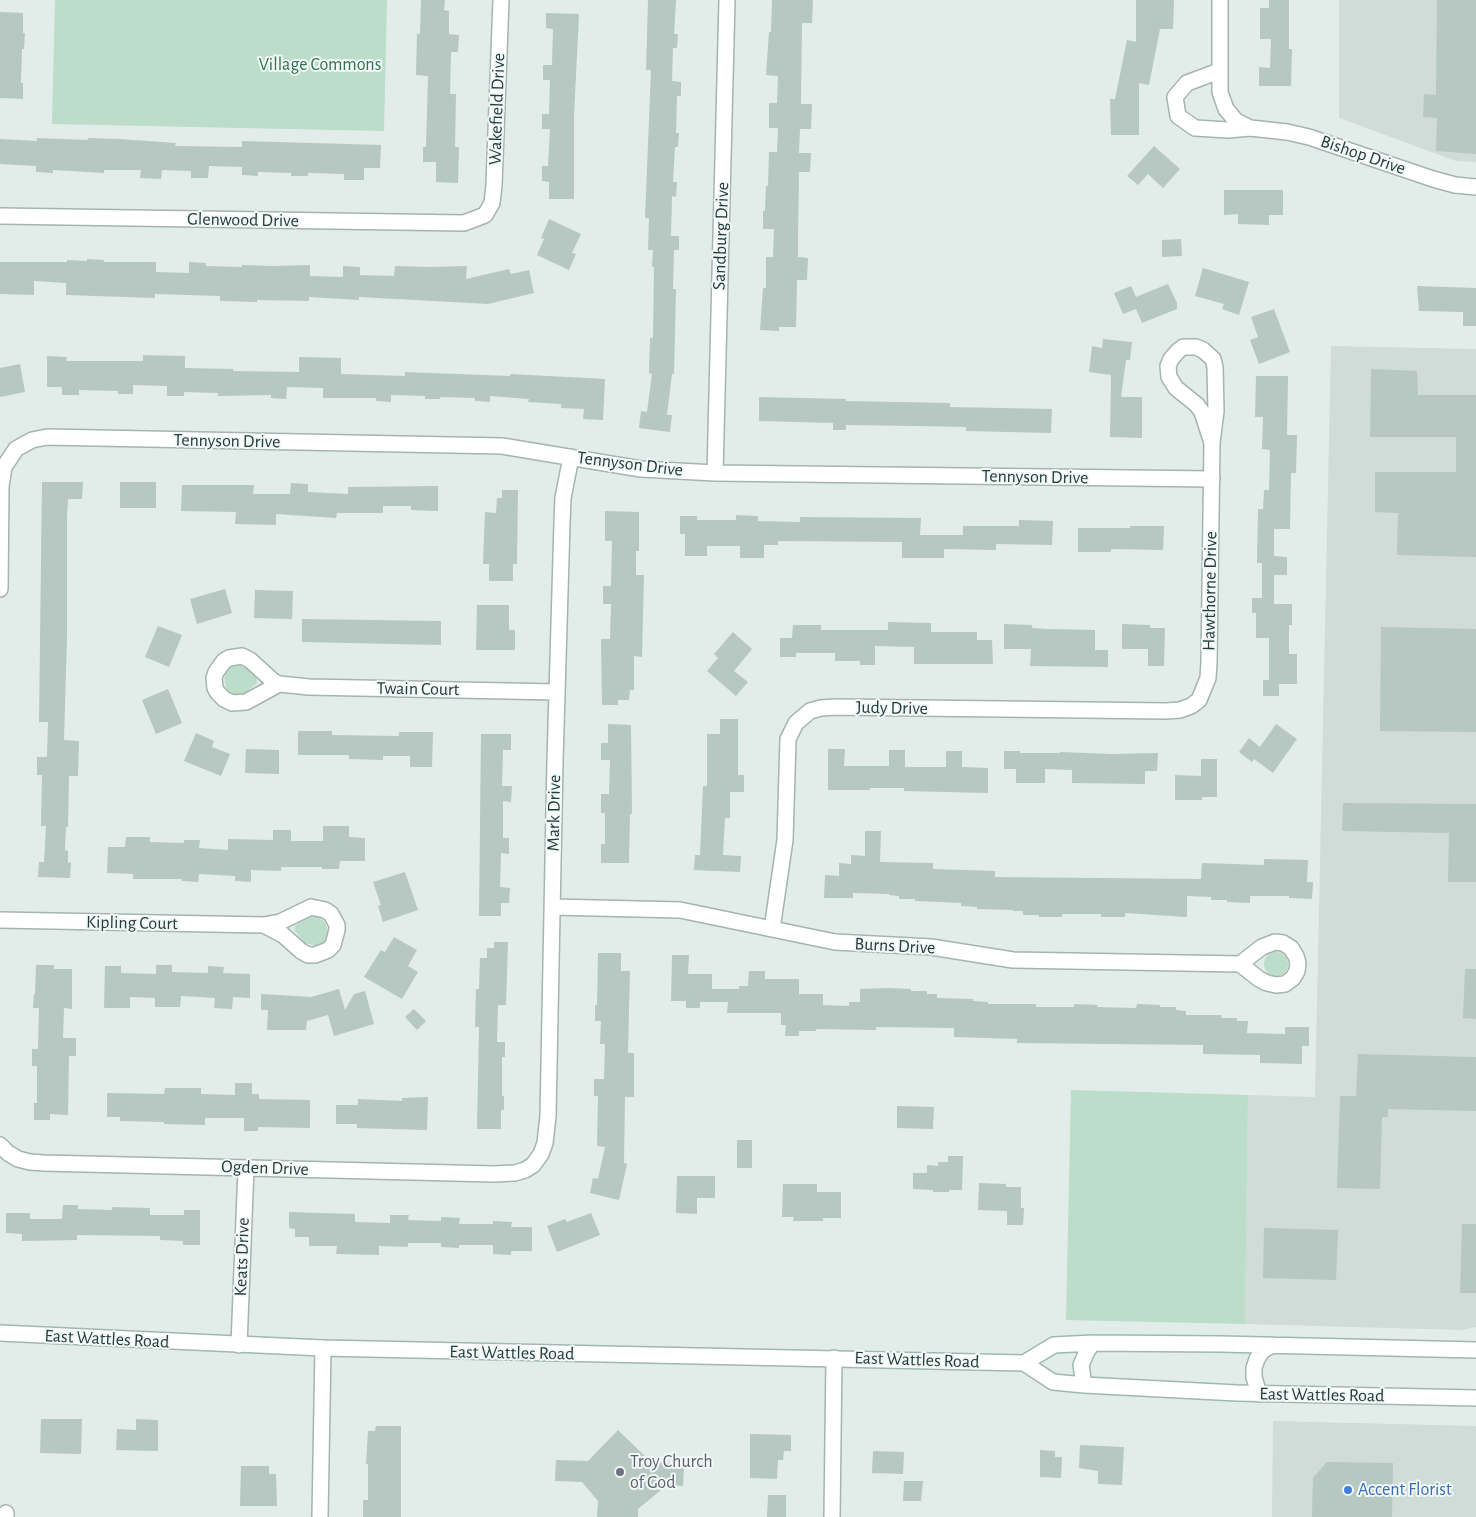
<!DOCTYPE html>
<style>
body{margin:0}
canvas{display:block;background:#e2ece9}
</style>
<canvas width="1476" height="1517"></canvas>
<script>
const g = document.querySelector('canvas').getContext('2d');
g.lineJoin = 'round';
function fillPath(path, color) { g.fillStyle = color; g.fill(path, 'evenodd'); }
const poly = rows => new Path2D(rows.map(r => 'M' + r).join(''));
function trace(path, color, width, dash) { g.strokeStyle = color; g.lineWidth = width; g.lineCap = dash ? 'butt' : 'round'; g.setLineDash(dash || []); g.stroke(path); }
function write(font, color, halo, rows, align = 'center') {
  g.font = font + ' "Alegreya Sans",sans-serif'; g.lineWidth = 4; g.setLineDash([]); g.textBaseline = 'middle'; g.strokeStyle = halo; g.fillStyle = color; for (const [text, x, y, turn = 0] of rows) {
    g.save(); g.translate(x, y); g.rotate((+turn || 0) * Math.PI / 180); g.textAlign = isNaN(turn) ? turn : align; if (halo) g.strokeText(text, 0, 0); g.fillText(text, 0, 0); g.restore();
  }
}
const built = poly([
 [1339,0,1476,0,1476,162,1456,161,1339,118],
 [1331,346,1476,349,1476,1327,1462,1330,1245,1324,1248,1095,1315,1097],
 [1273,1421,1476,1426,1476,1517,1272,1517]
]);
const green = poly([
 [55,0,387,0,384,131,52,124],
 [239,665,246,668,253,673,256,677,257,683,244,694,239,695,230,693,227,690,224,678,229,668],
 [316,916,324,921,328,930,326,939,323,943,316,946,305,943,295,931,295,926,298,924,305,918],
 '1264 964a12 12 0 1 1 24 0a12 12 0 1 1-24 0Z',
 [1071,1090,1248,1095,1245,1324,1066,1320]
]);
const building = poly([
 [421,0,445,0,444,10,449,11,449,34,459,35,458,52,451,52,450,94,456,94,455,147,459,147,458,183,436,182,436,162,423,162,423,147,426,147,428,76,416,75,417,34,420,34],
 [648,0,676,0,674,34,678,34,677,48,673,48,672,81,681,82,681,96,677,96,676,133,679,133,678,147,675,147,673,182,677,182,676,197,672,196,671,236,679,236,679,250,674,250,673,289,676,289,674,374,672,374,667,415,672,415,670,432,639,428,641,411,647,412,652,374,649,373,650,338,653,338,654,267,652,267,653,250,648,250,649,218,645,218,651,70,646,70],
 [772,0,813,0,812,23,802,23,801,104,812,104,811,129,800,129,799,153,811,153,810,172,799,172,798,239,798,257,808,258,807,280,797,280,796,327,779,327,779,331,760,330,763,288,766,288,766,257,773,257,774,229,763,229,763,211,765,211,766,186,768,186,769,152,777,152,778,128,769,128,769,103,777,103,778,76,766,75,769,32,771,32],
 [1136,0,1174,0,1173,29,1160,29,1149,85,1139,83,1139,135,1111,135,1110,99,1115,99,1127,40,1136,42],
 [1269,0,1289,0,1289,49,1292,49,1291,86,1259,86,1259,67,1270,68,1271,39,1260,39,1260,8,1269,8],
 [1437,0,1476,0,1476,154,1436,151,1437,118,1423,117,1424,94,1436,95],
 [0,12,23,13,23,33,25,33,24,49,22,49,21,83,23,83,23,99,0,98],
 [546,13,579,14,574,115,574,199,549,199,549,182,542,181,542,166,548,166,550,129,542,129,542,114,549,114,550,80,543,80,543,65,552,65,553,29,546,28],
 [37,138,88,140,88,138,119,139,176,143,175,146,242,147,242,141,381,145,380,168,364,168,364,180,344,180,344,174,308,173,308,176,291,176,291,173,258,172,258,176,242,175,242,167,209,166,208,178,191,178,191,171,162,170,161,179,140,178,141,170,104,170,104,173,53,170,53,173,36,172,36,166,0,164,0,139,37,141],
 [1154,146,1180,169,1163,188,1148,174,1138,185,1127,176],
 [1224,190,1283,190,1283,215,1269,215,1269,225,1238,224,1238,214,1224,215],
 [549,219,581,234,572,253,576,254,569,270,537,255,544,239,541,238],
 [1181,239,1182,256,1162,257,1162,240],
 [87,259,104,260,104,262,156,262,156,272,189,273,189,262,206,263,206,266,242,267,242,265,273,266,310,265,310,276,343,277,343,266,360,267,360,275,394,276,395,266,429,267,467,266,466,279,509,269,511,274,529,270,534,293,488,304,359,297,359,300,309,297,309,301,257,300,257,302,220,301,220,296,155,294,155,298,66,295,66,283,34,281,34,295,0,294,0,262,67,262,67,260,87,261],
 [1203,268,1249,282,1239,315,1222,309,1224,304,1195,296],
 [1168,284,1177,303,1177,309,1142,323,1136,309,1123,314,1114,293,1131,286,1136,297],
 [1417,286,1476,288,1476,326,1463,326,1463,312,1419,311],
 [1274,309,1290,352,1259,364,1250,340,1258,337,1251,317],
 [1103,339,1132,342,1130,360,1126,360,1121,397,1142,397,1142,438,1110,437,1111,375,1089,372,1092,346,1102,348],
 [143,355,185,356,185,368,233,369,233,371,299,372,299,357,341,358,341,374,405,376,405,372,510,376,510,374,605,379,603,420,583,419,584,409,561,408,561,404,528,402,529,399,490,396,490,402,475,401,475,398,440,397,440,399,425,399,425,396,391,395,391,402,376,401,376,398,323,398,323,388,287,387,286,399,271,398,271,395,218,396,218,393,184,392,184,396,167,396,167,386,133,385,133,394,118,394,118,391,79,390,79,395,62,395,62,387,47,387,47,356,67,357,66,361,143,361],
 [20,364,25,392,0,397,0,368],
 [1371,369,1417,371,1418,395,1476,395,1476,557,1397,555,1398,513,1375,512,1375,472,1456,472,1456,437,1370,437],
 [1256,376,1288,376,1287,435,1297,435,1296,473,1291,473,1290,529,1274,529,1274,556,1287,557,1287,575,1274,575,1274,604,1292,604,1292,625,1289,625,1289,654,1297,654,1297,684,1279,684,1279,696,1263,696,1263,680,1269,680,1269,638,1256,638,1256,613,1252,613,1252,598,1262,598,1262,563,1257,563,1258,509,1263,509,1264,490,1269,490,1270,450,1262,449,1263,417,1255,417],
 [759,397,846,399,846,401,950,403,950,407,1052,409,1051,433,966,431,966,427,916,426,846,425,846,430,833,430,833,423,759,421],
 [42,482,83,482,82,499,68,499,67,518,67,636,64,740,79,741,78,776,69,776,68,827,66,827,65,850,68,851,68,863,71,862,70,878,38,877,39,862,44,862,46,826,41,826,42,775,37,775,37,757,47,757,48,722,39,722],
 [120,482,156,482,156,508,120,508],
 [291,483,308,484,308,492,348,494,348,487,438,486,438,511,411,510,411,506,383,506,383,513,337,513,336,518,276,514,276,525,235,524,236,512,181,511,182,485,254,485,253,494,290,494],
 [502,490,518,490,517,564,513,564,513,581,489,581,489,564,483,564,485,512,496,513,497,498,502,498],
 [605,511,639,512,639,551,636,551,636,575,644,575,642,657,634,656,634,690,630,690,629,700,618,700,618,705,602,705,601,639,610,639,611,604,603,604,603,586,611,586,612,541,605,541],
 [736,515,758,516,758,521,800,522,800,517,921,518,920,535,963,535,963,526,1019,526,1019,520,1053,521,1052,545,996,544,996,550,944,549,944,558,902,558,902,542,778,541,778,545,764,545,764,558,740,558,740,546,707,546,707,556,685,556,685,534,680,534,680,516,697,516,697,520,736,520],
 [1130,526,1164,526,1163,550,1111,549,1111,552,1078,552,1078,528,1130,528],
 [225,589,232,613,197,624,190,599],
 [255,590,293,591,292,619,254,618],
 [477,605,509,605,509,630,515,630,515,650,476,650],
 [302,619,441,621,441,645,302,642],
 [888,622,931,623,931,632,977,632,977,640,992,640,993,664,914,664,914,647,875,646,875,665,860,665,860,661,835,661,835,653,796,653,796,657,780,657,780,638,792,638,793,625,821,625,821,630,888,630],
 [1004,624,1032,625,1032,628,1047,629,1095,630,1095,650,1108,650,1108,667,1030,666,1031,649,1004,649],
 [1122,624,1150,625,1150,628,1165,628,1164,666,1148,666,1148,649,1122,649],
 [158,626,182,635,169,667,145,657],
 [1381,627,1476,629,1476,732,1380,731],
 [733,632,752,649,734,671,748,682,736,696,707,671,718,658,714,654],
 [168,689,182,723,156,734,142,700],
 [720,719,738,719,738,775,744,775,744,792,730,792,730,818,725,818,723,855,741,856,740,872,694,870,695,855,700,855,703,786,707,786,707,734,720,734],
 [608,724,631,725,632,814,630,814,629,863,601,863,601,844,605,844,605,813,601,813,601,794,609,794,610,760,601,760,601,743,608,743],
 [1276,724,1297,739,1273,773,1254,759,1252,762,1239,752,1249,738,1260,747],
 [298,731,332,731,332,735,399,736,399,732,433,732,432,767,410,767,410,756,383,756,383,760,349,759,349,755,298,755],
 [196,733,214,741,212,747,230,754,221,776,184,761],
 [481,734,511,734,511,750,503,750,502,786,512,786,511,802,503,801,503,838,509,838,509,854,501,853,500,887,510,888,509,903,501,903,501,916,479,916],
 [246,749,279,750,279,774,245,773],
 [828,749,845,749,844,766,889,766,889,750,905,750,905,767,946,767,946,751,962,751,962,767,988,768,988,793,904,791,904,788,870,788,870,790,828,790],
 [1004,751,1020,751,1020,753,1060,753,1060,752,1112,754,1158,753,1157,771,1145,771,1145,784,1072,783,1072,770,1045,769,1045,783,1016,783,1016,769,1004,769],
 [1201,759,1217,759,1217,797,1202,797,1202,800,1175,800,1175,775,1201,776],
 [1343,803,1476,804,1476,882,1448,882,1449,833,1342,831],
 [323,826,349,826,349,837,365,838,365,861,340,861,339,869,322,869,322,867,281,867,281,871,251,870,251,882,235,881,235,876,199,874,198,882,182,881,182,879,133,879,133,874,107,873,108,847,125,847,126,837,150,837,150,842,184,843,184,840,200,840,199,848,228,850,228,839,273,840,273,830,291,830,291,841,323,841],
 [865,831,881,831,880,862,933,863,933,869,995,871,995,877,1201,879,1202,863,1264,865,1264,859,1308,860,1307,882,1313,882,1312,899,1289,898,1289,896,1250,896,1250,903,1227,902,1227,900,1211,900,1211,897,1187,896,1187,917,1125,913,1125,917,1101,917,1101,914,1062,914,1062,917,1039,917,1039,915,1023,915,1023,911,1013,911,1013,910,977,909,977,907,961,906,961,903,915,901,915,899,899,899,899,896,889,895,889,894,853,893,853,898,824,898,825,875,839,876,839,863,851,864,851,855,865,856],
 [405,872,418,910,383,922,378,906,381,905,373,882],
 [394,937,417,950,408,966,418,972,402,999,364,977,381,950,385,952],
 [494,942,508,942,506,1005,498,1005,497,1042,505,1042,505,1057,502,1057,502,1096,504,1096,504,1110,501,1110,501,1129,477,1129,479,1027,475,1027,476,989,479,989,480,958,487,958,487,948,494,948],
 [598,953,621,953,621,971,630,971,628,1053,634,1053,634,1097,625,1097,624,1163,627,1164,619,1200,590,1193,593,1178,598,1179,605,1147,597,1146,598,1096,594,1096,594,1079,604,1079,605,1044,600,1044,601,1021,595,1021,595,1005,597,1005],
 [672,955,689,955,688,974,712,974,712,989,739,989,739,986,748,986,749,971,765,971,765,979,799,979,799,994,823,994,823,1005,849,1006,849,1002,860,1002,860,989,888,988,911,989,911,991,927,991,927,994,937,994,937,998,973,999,973,1001,988,1002,988,1004,1036,1004,1036,1007,1074,1007,1074,1004,1098,1005,1097,1007,1136,1008,1137,1004,1160,1005,1160,1007,1176,1007,1176,1010,1186,1011,1186,1015,1222,1015,1221,1018,1237,1018,1237,1021,1248,1021,1247,1033,1285,1034,1285,1027,1309,1027,1309,1046,1302,1046,1302,1064,1260,1063,1260,1055,1203,1054,1203,1045,1017,1043,1017,1039,954,1037,954,1028,876,1027,876,1030,816,1029,816,1031,799,1031,799,1036,785,1036,786,1025,781,1025,781,1013,727,1013,728,1002,700,1002,700,1008,686,1008,686,1001,671,1001],
 [36,965,54,965,54,969,72,969,72,1009,64,1008,63,1038,76,1038,76,1056,69,1056,68,1115,50,1114,50,1120,34,1120,34,1103,37,1103,37,1066,32,1066,32,1049,38,1049,39,1008,33,1008,34,994,35,994],
 [156,965,172,965,172,972,208,973,208,966,224,967,223,973,250,974,250,998,233,997,232,1009,214,1008,215,998,181,996,180,1007,155,1007,155,998,130,997,130,1008,104,1008,105,966,121,966,121,973,156,974],
 [1465,969,1476,969,1476,1019,1463,1018],
 [339,989,345,1010,354,994,365,991,374,1024,334,1036,328,1015,307,1021,306,1030,267,1030,268,1010,261,1010,261,994,311,997],
 [414,1009,426,1021,417,1030,405,1017],
 [1358,1054,1476,1057,1476,1111,1388,1109,1388,1117,1382,1117,1380,1189,1337,1188,1340,1096,1356,1096],
 [235,1083,252,1083,252,1094,259,1094,259,1099,310,1100,310,1128,258,1127,258,1131,244,1131,244,1118,205,1118,205,1125,164,1124,164,1122,120,1121,120,1117,107,1117,107,1093,164,1094,165,1088,201,1088,201,1094,235,1095],
 [428,1097,427,1130,357,1128,357,1124,336,1124,336,1105,358,1105,358,1099,402,1101,402,1098],
 [897,1106,934,1107,933,1129,897,1128],
 [737,1140,752,1140,752,1168,737,1168],
 [948,1156,963,1156,962,1190,949,1190,949,1192,933,1192,933,1190,913,1189,913,1173,927,1173,927,1165,938,1166,938,1162,948,1162],
 [677,1176,715,1176,715,1198,697,1198,697,1214,676,1213],
 [979,1183,1006,1184,1006,1187,1021,1187,1021,1208,1024,1208,1023,1225,1007,1225,1007,1211,978,1210],
 [783,1184,817,1184,817,1192,841,1192,841,1218,823,1218,823,1221,793,1221,794,1217,782,1217],
 [63,1205,78,1205,78,1209,112,1210,112,1207,150,1208,150,1215,184,1215,184,1210,200,1210,200,1245,183,1245,183,1241,160,1240,160,1236,77,1235,77,1240,22,1241,22,1234,6,1233,6,1213,30,1213,30,1219,62,1219],
 [289,1212,355,1214,355,1222,390,1223,390,1215,409,1215,408,1220,441,1221,441,1217,460,1218,459,1224,493,1224,493,1221,512,1222,511,1227,532,1227,532,1251,511,1251,511,1255,493,1254,493,1245,459,1245,459,1248,441,1247,441,1243,408,1243,408,1247,379,1246,379,1255,336,1254,337,1246,309,1246,309,1237,295,1237,295,1229,289,1228],
 [591,1213,600,1235,557,1252,547,1226,565,1219,567,1222],
 [1462,1224,1476,1224,1476,1293,1460,1293],
 [1264,1228,1338,1230,1336,1280,1263,1278],
 [41,1419,82,1419,81,1454,40,1453],
 [136,1419,158,1420,158,1451,116,1450,117,1429,136,1430],
 [376,1426,401,1426,401,1517,363,1517,363,1500,368,1500,368,1464,366,1464,368,1431,375,1431],
 [618,1430,651,1462,684,1464,683,1486,667,1485,638,1509,638,1517,597,1517,598,1501,582,1482,555,1481,556,1460,588,1461],
 [750,1434,791,1435,791,1451,784,1451,783,1460,778,1460,777,1479,750,1478],
 [1080,1445,1124,1447,1122,1485,1098,1484,1098,1471,1079,1468],
 [1040,1450,1055,1451,1055,1457,1062,1457,1061,1478,1040,1477],
 [873,1451,904,1452,903,1474,872,1473],
 [1327,1462,1393,1463,1392,1517,1312,1517,1313,1478],
 [241,1466,269,1466,269,1474,276,1474,277,1506,240,1506],
 [904,1481,923,1481,921,1501,903,1501],
 [768,1495,786,1495,786,1517,767,1517]
]);
const street = poly([
 [1220,0,1220,92,1226,109,1236,121,1250,128,1287,132,1309,137,1433,179,1455,185,1476,187],
 [1219,71,1187,83,1175,97,1178,116,1195,128,1228,130,1250,128],
 [0,216,464,223,485,215,492,203,494,185,501,0],
 [715,473,727,0],
 [0,589,1,486,4,467,16,449,32,440,47,437,502,446,641,469,715,473,1212,479],
 [279,684,246,702,232,703,224,699,218,693,215,688,214,678,216,672,224,661,229,658,242,656,250,660,273,681,279,684,309,687,557,692],
 [553,907,680,910,835,942,931,947,1013,960,1240,964,1259,979,1267,983,1276,985,1285,984,1293,978,1297,971,1298,963,1296,956,1291,948,1283,943,1275,942,1262,947,1240,964],
 [0,920,264,925,280,922,311,907,325,910,331,914,337,925,337,930,333,945,328,950,315,955,308,955,301,951,283,935,264,925],
 [772,929,785,840,788,739,796,723,810,711,821,708,836,707,1166,711,1180,710,1191,706,1199,700,1208,678,1209,662,1212,443,1216,411,1215,367,1213,359,1203,350,1196,347,1183,347,1178,351,1171,359,1168,366,1169,377,1176,388,1197,405,1202,412,1212,443],
 [0,1145,8,1153,18,1159,30,1162,44,1163,494,1174,515,1173,525,1170,533,1165,541,1154,545,1143,548,1116,555,761,562,523,563,498,571,457],
 [239,1345,246,1168],
 [6,1517,6,1513],
 [320,1517,323,1348],
 [832,1517,834,1358]
]);
const secondary = poly([
 [0,1333,323,1348,1024,1363,1053,1382,1084,1385,1237,1393,1476,1398],
 [1024,1363,1054,1345,1093,1343,1220,1344,1476,1350],
 [1084,1385,1081,1365,1087,1351,1093,1343],
 [1259,1394,1254,1377,1254,1368,1257,1359,1262,1351,1272,1345]
]);
const markers = [
 [620,1472,5,"#6b7280"],
 [1348,1490,5,"#3f7fe0"]
];
const parkNames = [
 ["Village Commons",320,65]
];
const streetNames = [
 ["Wakefield Drive",497,109,-88],
 ["Bishop Drive",1363,155,19],
 ["Glenwood Drive",243,220,1],
 ["Sandburg Drive",721,236,-88],
 ["Tennyson Drive",227,441,1],
 ["Tennyson Drive",630,464,7],
 ["Tennyson Drive",1035,477,1],
 ["Hawthorne Drive",1210,591,-89],
 ["Twain Court",418,689,1],
 ["Judy Drive",892,708,1],
 ["Mark Drive",554,813,-89],
 ["Kipling Court",132,923,1],
 ["Burns Drive",895,946,3],
 ["Ogden Drive",265,1168,2],
 ["Keats Drive",242,1257,-88],
 ["East Wattles Road",107,1339,3],
 ["East Wattles Road",512,1353,1],
 ["East Wattles Road",917,1360,2],
 ["East Wattles Road",1322,1395,1]
];
const worshipNames = [
 ["Troy Church",630,1462],
 ["of God",630,1483]
];
const shopNames = [
 ["Accent Florist",1358,1490]
];
fillPath(built, '#d0dcd8');
fillPath(green, '#bbddca');
fillPath(building, '#b7c7c2');
trace(street, '#a5b4b1', 18);
trace(secondary, '#a0b7b3', 18);
trace(street, '#fff', 15);
trace(secondary, '#fff', 15);
for (const [x, y, r, color] of markers) { const dot = new Path2D(); dot.arc(x, y, r, 0, 2 * Math.PI); g.fillStyle = color; g.fill(dot); trace(dot, '#f2f8f6', 2); }
write('18px', '#2d7353', '#f2f8f6', parkNames);
write('18px', '#223c3a', '#f2f8f6', streetNames);
write('18px', '#5b616d', '#f2f8f6', worshipNames, 'left');
write('18px', '#366cbe', '#f2f8f6', shopNames, 'left');
</script>
